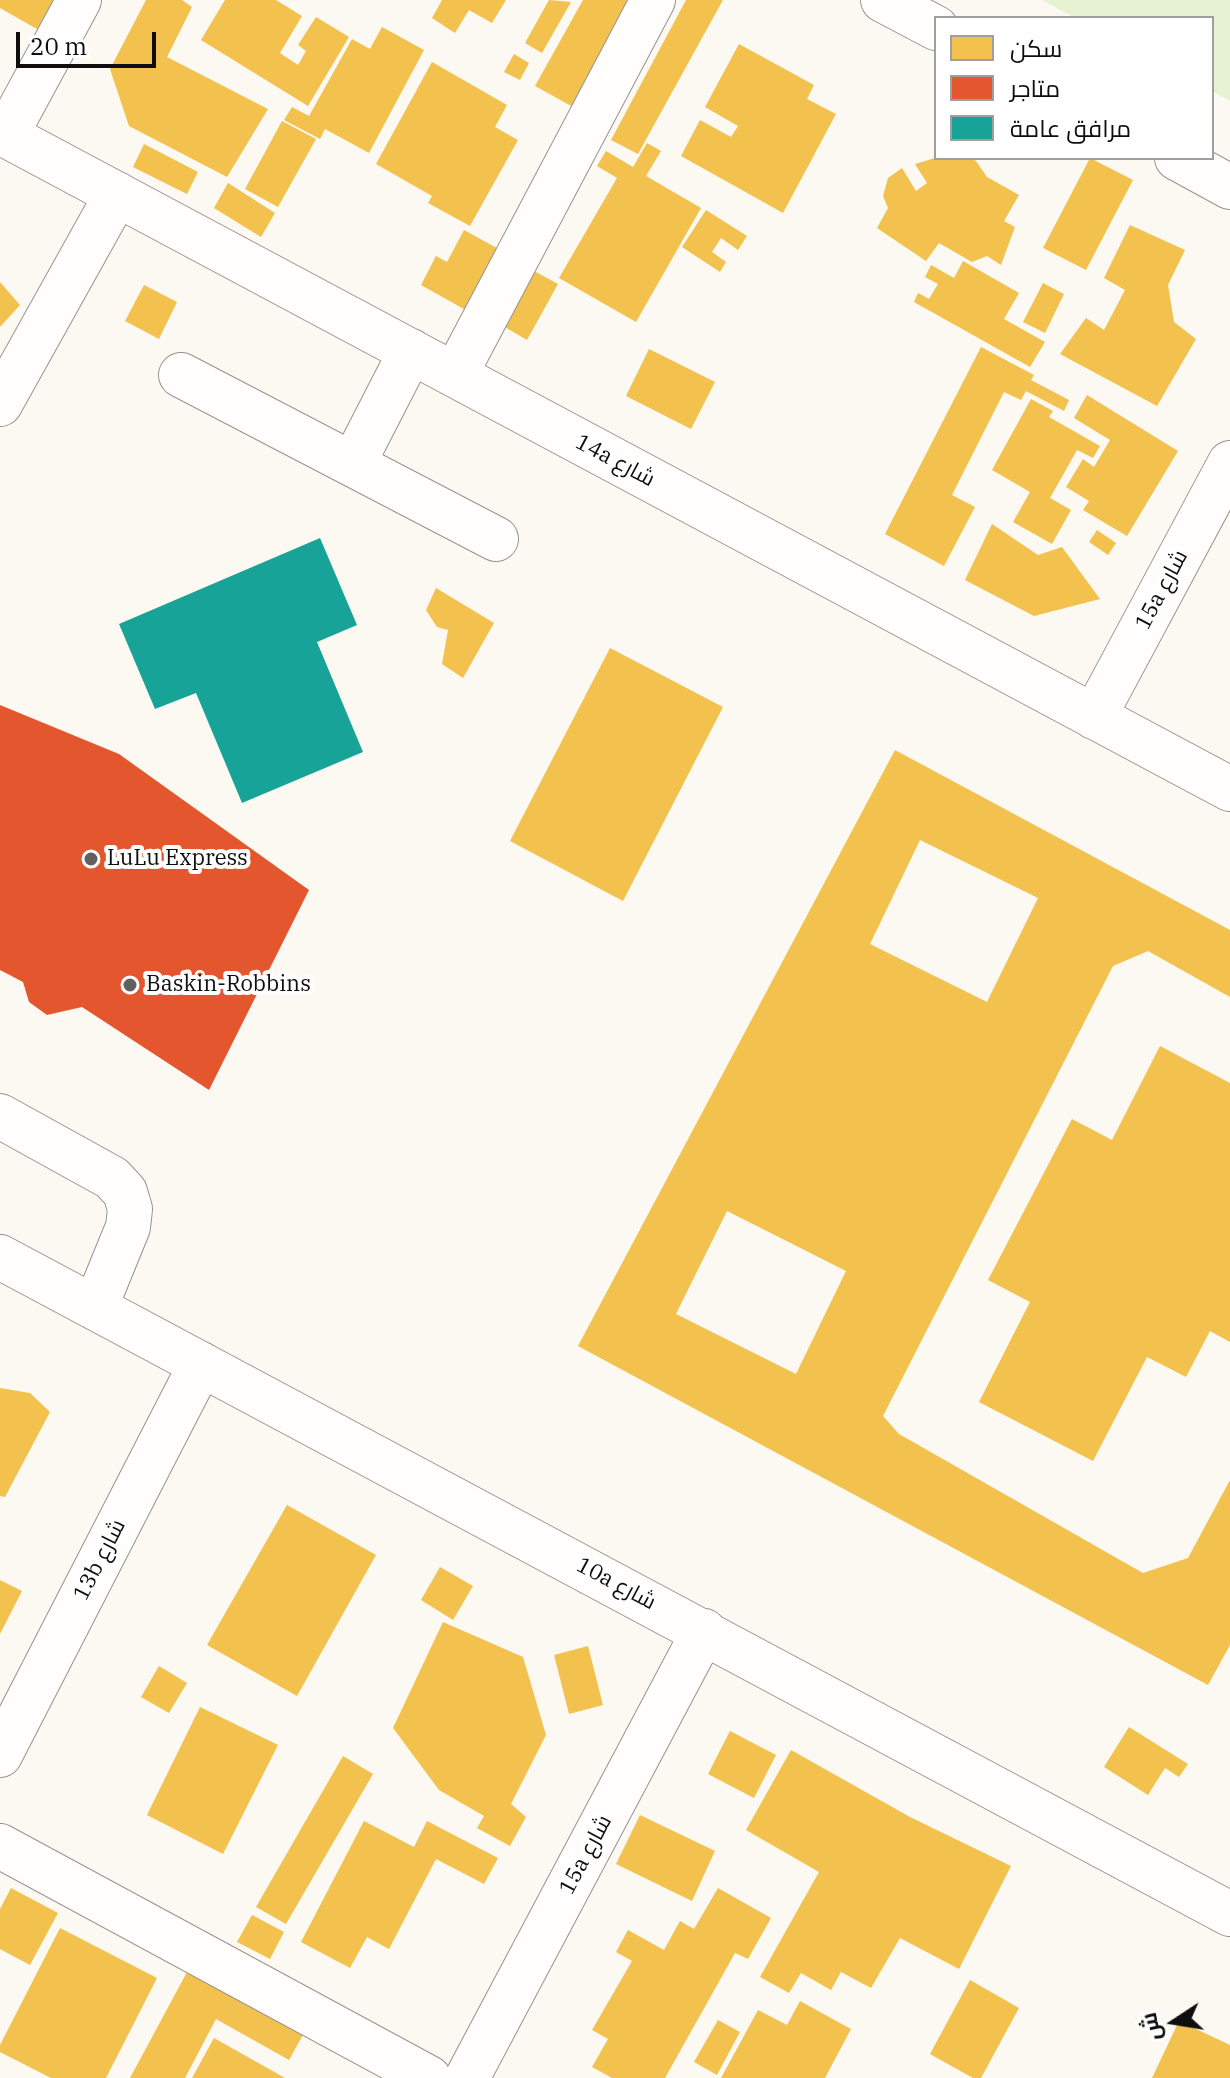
<!DOCTYPE html>
<meta charset="utf-8">
<style>
body{margin:0}
#map{position:relative;width:1230px;height:2078px;overflow:hidden;background:#fcf9f2;font-family:"IBM Plex Serif",Cairo,serif}
canvas{display:block}
.legend{position:absolute;left:934px;top:16px;width:280px;height:144px;box-sizing:border-box;background:#fff;border:2px solid #9f9f9f;margin:0;padding:10px 14px;list-style:none;font-size:24px;color:#0e0e0e}
.legend li{display:flex;align-items:center;gap:16px;height:40px}
.legend b{width:40px;border:2px solid #9f9f9f}
.north{position:absolute;left:1134px;top:1982px;width:80px;height:80px;-webkit-text-stroke:6px #fff;paint-order:stroke;rotate:258deg;font-size:22px;font-weight:700;line-height:32px;text-align:center;color:#0e0e0e}
.north::after{content:'';display:block;margin:auto;width:28px;height:36px;background:#0e0e0e;clip-path:polygon(50% 0,100% 100%,50% 72%,0 100%)}
.scale{position:absolute;left:16px;top:32px;width:140px;height:36px;box-sizing:border-box;border:4px solid #0e0e0e;border-top:0;padding-left:10px;font-size:24px;line-height:28px;white-space:nowrap;color:#0e0e0e;-webkit-text-stroke:6px #fff;paint-order:stroke}
</style>
<div id="map">
<canvas width="1230" height="2078"></canvas>
<ul class="legend">
<li><b style="height:22px;background:#f2c14e"></b>سكن</li>
<li><b style="height:22px;background:#e4572e"></b>متاجر</li>
<li><b style="height:22px;background:#17a398"></b>مرافق عامة</li>
</ul>
<div class="north">ش</div>
<div class="scale">20 m</div>
</div>
<script>
const g = document.querySelector('canvas').getContext('2d');
g.lineJoin = 'round';
function fillPath(path, color) { g.fillStyle = color; g.fill(path, 'evenodd'); }
const poly = rows => new Path2D(rows.map(r => 'M' + r).join(''));
function trace(path, color, width, dash) { g.strokeStyle = color; g.lineWidth = width; g.lineCap = dash ? 'butt' : 'round'; g.setLineDash(dash || []); g.stroke(path); }
function write(font, color, halo, rows, align = 'center') {
  g.font = font + ' "IBM Plex Serif",Cairo,serif'; g.lineWidth = 8; g.setLineDash([]); g.textBaseline = 'middle'; g.strokeStyle = halo; g.fillStyle = color; for (const [text, x, y, turn = 0] of rows) {
    g.save(); g.translate(x, y); g.rotate((+turn || 0) * Math.PI / 180); g.textAlign = isNaN(turn) ? turn : align; if (halo) g.strokeText(text, 0, 0); g.fillText(text, 0, 0); g.restore();
  }
}
const green = poly([
 [1042,0,1230,0,1230,101,1212,91,1212,18,1075,18]
]);
const homes = poly([
 [0,0,62,0,44,33,0,8],
 [146,0,182,0,192,7,167,57,268,109,227,177,129,126,110,69],
 [225,0,276,0,302,16,280,53,298,65,306,51,298,45,316,17,349,37,308,106,201,40],
 [442,0,506,0,492,23,469,10,455,33,432,18],
 [549,0,571,2,542,53,525,43],
 [583,0,633,0,573,107,535,86],
 [686,0,723,0,638,154,611,140],
 [382,27,424,50,369,153,325,129,320,139,284,120,292,107,309,116,352,39,370,49],
 [739,44,814,85,807,99,836,114,783,213,681,156,700,120,731,137,738,126,705,107],
 [514,54,529,63,520,80,504,72],
 [432,62,507,105,495,127,518,140,470,226,428,203,432,196,376,164],
 [282,121,316,139,278,207,245,189],
 [647,143,661,151,646,176,701,208,636,322,559,278,617,178,597,166,606,151,633,167],
 [144,144,198,172,187,194,133,167],
 [935,158,969,158,976,161,987,177,1019,195,1004,221,1015,227,1001,265,987,256,972,262,939,243,926,261,877,228,888,208,883,196,888,178,902,168,916,191,927,183,915,164],
 [1090,158,1133,180,1086,270,1043,248],
 [228,183,275,213,261,237,214,208],
 [706,210,747,236,738,250,721,238,712,252,726,262,720,272,682,247],
 [1130,225,1185,250,1168,285,1174,322,1196,339,1157,406,1060,354,1086,318,1104,330,1125,290,1104,278],
 [464,230,504,252,471,313,421,285,436,256,447,262],
 [963,261,1019,293,1004,319,1045,342,1030,367,914,302,918,293,929,299,938,284,925,277,931,265,954,278],
 [534,271,558,284,527,340,503,326],
 [0,282,20,305,0,327],
 [1043,283,1064,294,1045,333,1023,322],
 [144,285,177,302,159,339,125,321],
 [981,347,1034,375,1031,380,1069,400,1064,411,1026,391,1021,400,1004,392,952,495,975,507,944,566,885,534],
 [649,349,715,382,691,429,626,396],
 [1087,395,1178,451,1127,536,1083,510,1089,501,1066,487,1083,459,1094,467,1110,440,1074,418],
 [1031,399,1053,411,1049,417,1100,446,1093,458,1077,450,1050,498,1071,510,1052,544,1013,522,1030,492,992,470],
 [992,524,1038,555,1062,547,1100,599,1034,616,965,580],
 [1097,530,1116,543,1108,555,1089,542],
 [436,588,494,623,463,678,442,664,448,630,437,627,426,610],
 [610,648,723,707,623,901,510,841],
 [895,750,1230,930,1230,997,1148,951,1113,966,883,1416,899,1434,1143,1573,1188,1558,1230,1480,1230,1645,1208,1685,578,1346],
 [920,840,1038,898,987,1002,870,944],
 [727,1211,846,1271,796,1374,676,1314],
 [1160,1046,1230,1083,1230,1342,1210,1331,1186,1377,1147,1357,1093,1461,979,1402,1030,1302,988,1280,1072,1119,1112,1140],
 [0,1388,30,1393,50,1412,5,1497,0,1496],
 [287,1505,376,1555,297,1696,207,1645],
 [440,1567,473,1586,453,1620,421,1600],
 [0,1580,22,1591,0,1634],
 [443,1622,523,1657,546,1735,511,1804,526,1817,510,1846,477,1828,484,1816,439,1790,393,1728],
 [588,1646,603,1705,569,1714,554,1655],
 [159,1666,187,1683,169,1713,141,1697],
 [200,1707,278,1745,223,1854,147,1815],
 [1129,1727,1188,1764,1179,1777,1165,1768,1148,1795,1104,1767],
 [730,1731,776,1755,754,1798,708,1774],
 [791,1750,910,1817,1011,1866,959,1969,900,1938,871,1988,841,1972,831,1990,801,1973,789,1993,760,1977,819,1872,746,1830],
 [343,1756,373,1774,286,1924,256,1907],
 [640,1815,715,1851,692,1901,616,1864],
 [364,1821,414,1847,427,1821,498,1858,484,1884,436,1859,389,1949,367,1937,350,1968,301,1942],
 [11,1888,58,1913,30,1965,0,1949,0,1909],
 [718,1888,771,1918,748,1959,735,1953,665,2078,612,2078,592,2067,608,2039,592,2030,632,1961,616,1952,628,1930,664,1950,680,1921,694,1929],
 [252,1915,284,1932,270,1959,237,1942],
 [60,1928,157,1978,106,2078,51,2078,0,2052,0,2045],
 [193,1961,309,2024,289,2060,216,2019,185,2078,130,2078],
 [970,1980,1019,2008,981,2078,973,2078,930,2054],
 [800,2001,851,2029,825,2078,721,2078,758,2010,787,2025],
 [718,2020,740,2032,717,2075,694,2062],
 [1179,2021,1230,2045,1230,2078,1152,2078],
 [214,2038,285,2078,192,2078]
]);
const shops = poly([
 [0,705,119,754,309,890,209,1090,82,1007,47,1015,29,1002,23,982,0,970]
]);
const public = poly([
 [320,538,357,625,317,642,363,752,242,803,196,693,155,709,119,624]
]);
const minor = poly([
 [883,0,936,28],
 [0,132,1230,789],
 [6,135,79,0],
 [1177,158,1230,187],
 [181,375,496,539],
 [455,375,653,0],
 [0,404,117,194],
 [353,464,411,351],
 [1094,717,1230,463],
 [0,1116,112,1178,125,1192,130,1209,128,1227,95,1308],
 [0,1257,1230,1914],
 [0,1755,201,1364],
 [0,1846,429,2078],
 [467,2078,704,1631]
]);
const markers = [
 [91,859,8,"#61605e"],
 [130,985,8,"#61605e"]
];
const streetNames = [
 ["14a شارع",615,461,28],
 ["15a شارع",1162,590,-62],
 ["13b شارع",100,1560,-63],
 ["10a شارع",616,1584,28],
 ["15a شارع",586,1855,-62]
];
const poiNames = [
 ["LuLu Express",107,859],
 ["Baskin-Robbins",146,985]
];
fillPath(green, '#e6f2d1');
fillPath(homes, '#f2c14e');
fillPath(shops, '#e4572e');
fillPath(public, '#17a398');
trace(minor, '#959491', 46);
trace(minor, '#fffefd', 44);
for (const [x, y, r, color] of markers) { const dot = new Path2D(); dot.arc(x, y, r, 0, 2 * Math.PI); g.fillStyle = color; g.fill(dot); trace(dot, '#fff', 3); }
write('22px', '#0e0e0e', '#fff', streetNames);
write('22px', '#0e0e0e', '#fff', poiNames, 'left');
</script>
